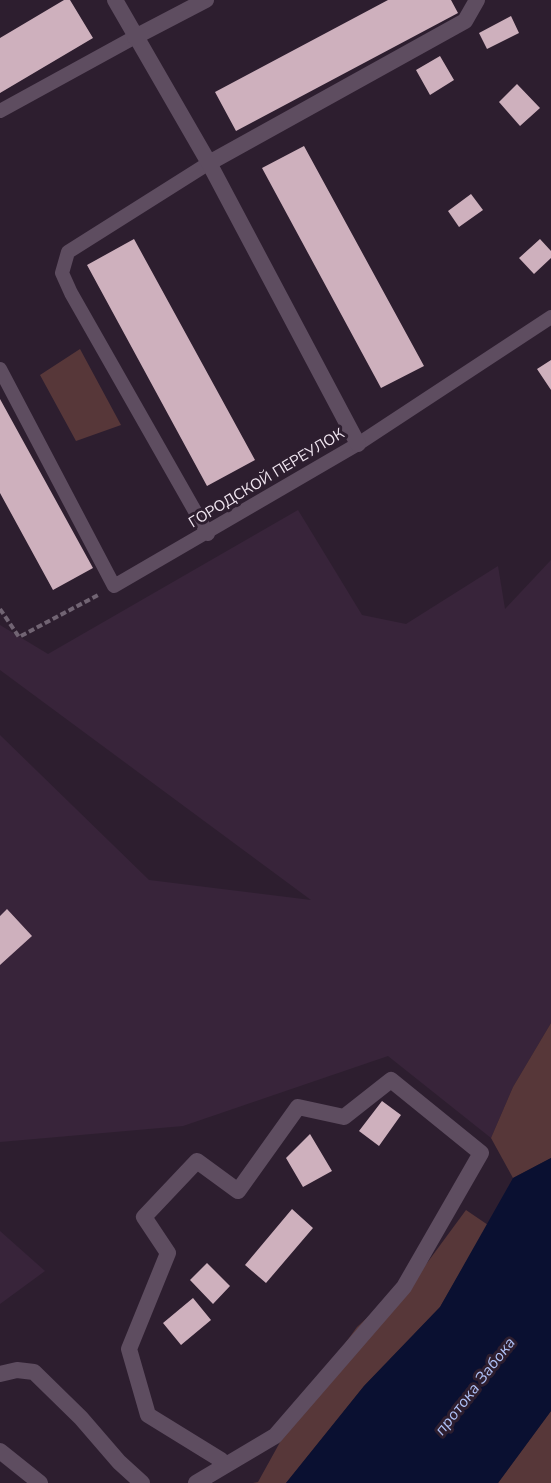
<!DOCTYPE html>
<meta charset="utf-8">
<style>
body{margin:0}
canvas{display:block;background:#2d1e2f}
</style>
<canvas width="551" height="1483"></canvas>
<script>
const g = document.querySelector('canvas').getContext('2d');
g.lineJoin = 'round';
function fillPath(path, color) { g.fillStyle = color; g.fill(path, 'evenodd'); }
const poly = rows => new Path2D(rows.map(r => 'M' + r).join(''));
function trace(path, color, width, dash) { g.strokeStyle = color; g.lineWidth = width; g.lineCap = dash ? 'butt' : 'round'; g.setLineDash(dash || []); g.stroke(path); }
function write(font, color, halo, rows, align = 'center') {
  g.font = font + ' "Nunito Sans",sans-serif'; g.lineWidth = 6; g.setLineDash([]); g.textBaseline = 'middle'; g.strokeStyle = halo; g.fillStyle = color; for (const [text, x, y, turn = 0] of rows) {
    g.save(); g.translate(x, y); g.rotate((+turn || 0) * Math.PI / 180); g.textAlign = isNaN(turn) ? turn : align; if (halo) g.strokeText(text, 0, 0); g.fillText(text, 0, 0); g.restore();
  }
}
const built = poly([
 [298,510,362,615,406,624,498,566,505,609,551,560,551,1023,513,1087,491,1138,388,1056,183,1126,0,1142,0,735,149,880,311,900,0,670,0,625,48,654],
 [0,1231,45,1271,0,1304]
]);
const green = poly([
 [80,349,121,425,76,441,40,375],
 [551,1023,551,1158,513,1178,491,1138,513,1087],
 [466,1210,488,1225,440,1307,364,1386,286,1483,253,1483,258,1482,300,1406,357,1327,427,1263],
 [551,1411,551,1483,498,1483]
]);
const water = poly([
 [551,1158,551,1411,498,1483,286,1483,364,1386,440,1307,513,1178]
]);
const building = poly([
 [64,0,70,0,93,38,0,93,0,38],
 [388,0,451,0,458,13,236,131,215,92],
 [511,16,519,33,487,49,479,33],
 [440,56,454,80,430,95,416,70],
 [517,84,540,108,520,126,499,102],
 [304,146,424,366,381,388,262,168],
 [471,194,483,210,459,227,448,211],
 [134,239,255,460,207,486,87,265],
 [540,239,551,251,551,258,534,274,519,258],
 [551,360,551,390,537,369],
 [0,399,93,568,53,590,0,493],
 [7,909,32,936,0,965,0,916],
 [382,1101,401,1115,379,1146,359,1131],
 [310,1134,332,1171,303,1187,286,1158],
 [292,1209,313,1228,266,1283,245,1265],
 [207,1263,230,1286,213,1304,190,1280],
 [193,1298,211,1320,181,1345,163,1323]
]);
const path = poly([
 [0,609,19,637,100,594]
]);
const service = poly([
 [0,111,135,37],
 [0,369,114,586,358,444,551,317],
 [208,534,71,293,62,273,68,252,209,163]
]);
const minor = poly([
 [115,0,209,163,358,444],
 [135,37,206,0],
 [209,163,465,21,477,0],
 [0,1374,17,1370,34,1372,81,1418,119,1462,142,1483],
 [196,1483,275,1436,404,1287,481,1153,391,1080,344,1117,298,1107,238,1191,197,1161,144,1217,168,1253,129,1349,148,1415,221,1460]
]);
const tertiary = poly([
 [0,1451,40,1483]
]);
const streetNames = [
 ["ГОРОДСКОЙ ПЕРЕУЛОК",267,479,-31]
];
const waterNames = [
 ["протока Забока",476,1387,-52]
];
fillPath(built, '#38243a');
fillPath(green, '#573739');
fillPath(water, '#0a1031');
fillPath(building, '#ceb0bd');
trace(path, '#716473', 4, [6, 3]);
trace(service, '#5e4d60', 14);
trace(minor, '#5e4d60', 16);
trace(tertiary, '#5e4d60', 16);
write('15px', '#f1e6f1', '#2d1e2f', streetNames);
write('italic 16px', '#afc0f5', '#2d1e2f', waterNames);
</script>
